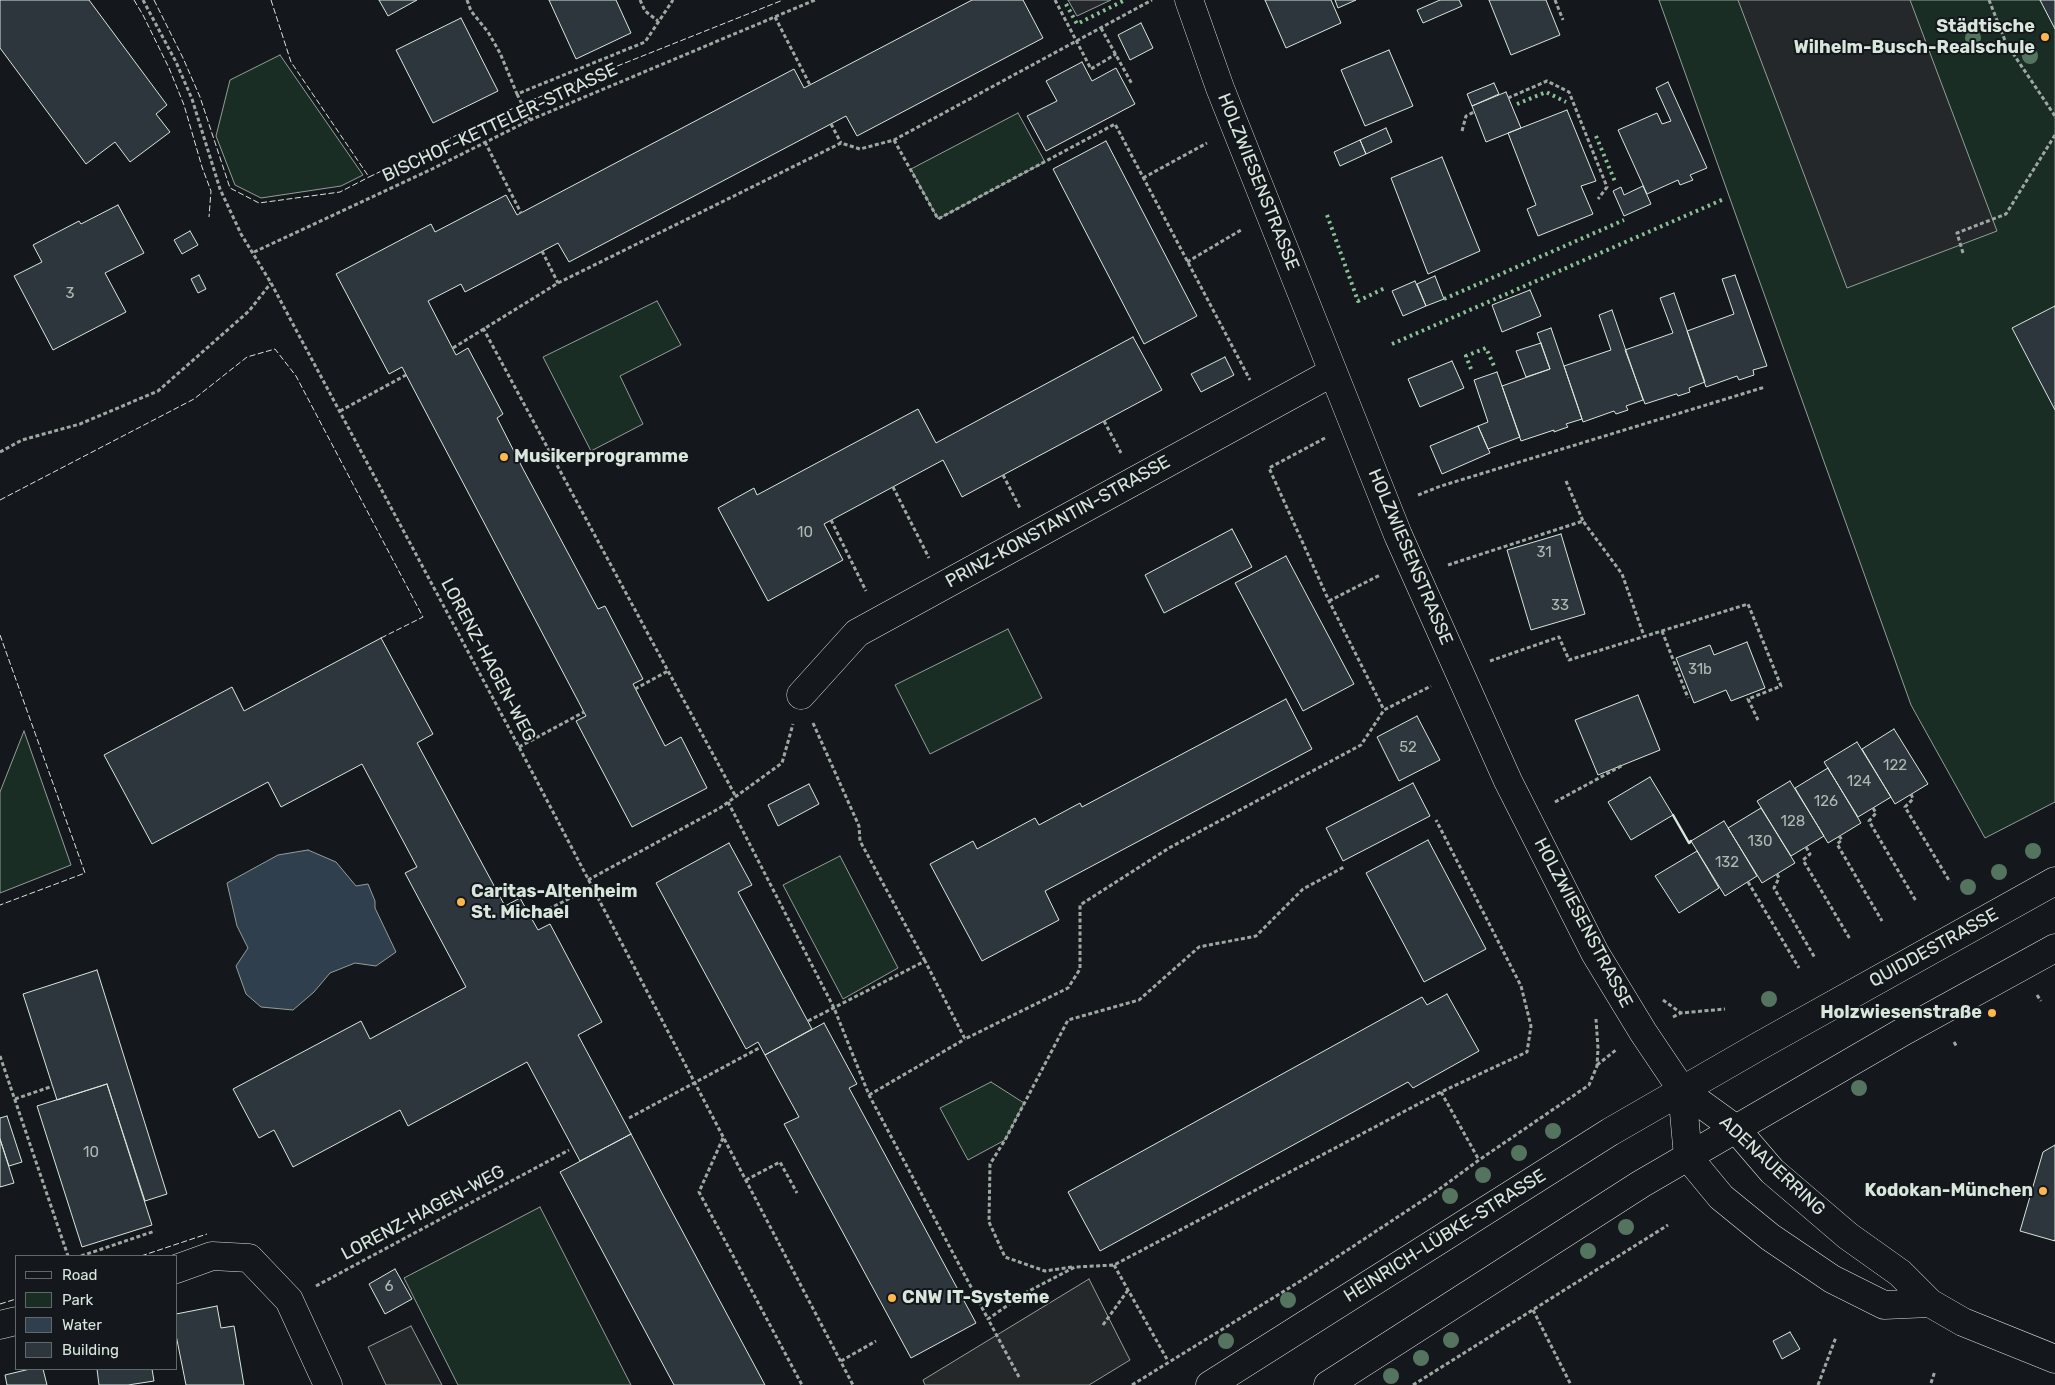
<!DOCTYPE html>
<meta charset="utf-8">
<style>
body{margin:0}
#map{position:relative;width:2055px;height:1385px;overflow:hidden;background:#14181c;font-family:Rubik,sans-serif}
canvas{display:block}
.legend{position:absolute;left:15px;top:1255px;width:162px;height:115px;box-sizing:border-box;background:#14181c;border:1px solid #626a69;margin:0;padding:6px 9px;list-style:none;font-size:15px;color:#d8e6dc}
.legend li{display:flex;align-items:center;gap:10px;height:25px}
.legend b{width:25px;border:1px solid #626a69}
</style>
<div id="map">
<canvas width="2055" height="1385"></canvas>
<ul class="legend">
<li><b style="height:6px;background:#14181c"></b>Road</li>
<li><b style="height:14px;background:#1a2d24"></b>Park</li>
<li><b style="height:14px;background:#2f3f4d"></b>Water</li>
<li><b style="height:14px;background:#2c363c"></b>Building</li>
</ul>
</div>
<script>
const g = document.querySelector('canvas').getContext('2d');
g.lineJoin = 'round';
function fillPath(path, color) { g.fillStyle = color; g.fill(path, 'evenodd'); }
const poly = rows => new Path2D(rows.map(r => 'M' + r).join(''));
function trace(path, color, width, dash) { g.strokeStyle = color; g.lineWidth = width; g.lineCap = dash ? 'butt' : 'round'; g.setLineDash(dash || []); g.stroke(path); }
function write(font, color, halo, rows, align = 'center') {
  g.font = font + ' Rubik,sans-serif'; g.lineWidth = 4; g.setLineDash([]); g.textBaseline = 'middle'; g.strokeStyle = halo; g.fillStyle = color; for (const [text, x, y, turn = 0] of rows) {
    g.save(); g.translate(x, y); g.rotate((+turn || 0) * Math.PI / 180); g.textAlign = isNaN(turn) ? turn : align; if (halo) g.strokeText(text, 0, 0); g.fillText(text, 0, 0); g.restore();
  }
}
const green = poly([
 [1659,0,2055,0,2055,802,1985,838,1911,705,1659,0],
 [280,55,363,175,341,186,261,198,235,185,216,136,230,80,280,55],
 [1018,113,1045,162,938,219,911,169,1018,113],
 [657,301,681,345,620,376,643,424,591,451,543,357,657,301],
 [1008,629,1042,698,930,754,895,685,1008,629],
 [24,731,71,865,0,893,0,792,24,731],
 [840,856,898,968,843,999,783,885,840,856],
 [991,1082,1024,1103,1005,1140,968,1160,940,1108,991,1082],
 [540,1207,631,1385,458,1385,404,1278,540,1207]
]);
const parking = poly([
 [1068,0,1111,0,1077,16,1068,0],
 [1738,0,1910,0,1997,231,1847,288,1738,0],
 [1089,1279,1130,1360,1089,1385,925,1385,923,1380,1089,1279],
 [411,1326,442,1385,386,1385,368,1347,411,1326]
]);
const water = poly([
 [308,850,336,862,356,886,368,884,375,901,375,908,396,952,376,966,355,963,330,973,314,992,293,1010,261,1007,246,994,236,966,248,948,237,926,227,883,278,855,308,850]
]);
const building = poly([
 [0,0,89,0,167,105,156,114,170,132,130,162,115,142,86,164,0,48,0,0],
 [379,0,417,0,388,16,379,0],
 [549,0,616,0,631,33,576,59,549,0],
 [972,0,1023,0,1043,38,857,136,846,116,569,262,558,243,465,292,461,284,428,301,456,355,468,348,503,414,497,418,522,467,598,609,605,606,643,679,633,684,665,746,681,737,707,788,632,827,576,721,586,716,402,367,389,374,336,274,431,224,435,232,506,195,517,215,794,69,804,88,972,0],
 [1265,0,1331,0,1341,23,1286,48,1265,0],
 [1335,0,1356,0,1338,8,1335,0],
 [1440,0,1459,0,1462,6,1423,23,1417,10,1440,0],
 [1489,0,1546,0,1560,35,1511,55,1489,0],
 [2040,0,2055,0,2055,29,2040,0],
 [461,18,498,91,433,123,396,50,461,18],
 [1141,23,1153,48,1130,60,1118,35,1141,23],
 [1389,50,1413,106,1365,126,1341,70,1389,50],
 [1082,62,1092,81,1116,68,1135,104,1046,151,1027,116,1057,101,1046,81,1082,62],
 [1668,82,1707,168,1690,175,1693,180,1680,185,1678,180,1647,194,1618,130,1657,113,1662,124,1671,121,1656,88,1668,82],
 [1494,83,1499,94,1472,106,1467,94,1494,83],
 [1506,92,1521,128,1486,142,1472,106,1506,92],
 [1567,110,1596,181,1581,186,1593,214,1538,236,1527,209,1536,205,1508,133,1567,110],
 [1386,128,1392,142,1366,154,1360,140,1386,128],
 [1360,140,1366,154,1340,166,1334,152,1360,140],
 [1106,141,1197,316,1144,344,1053,169,1106,141],
 [1442,157,1480,251,1428,274,1391,178,1442,157],
 [1643,186,1651,204,1624,216,1613,191,1621,187,1624,195,1643,186],
 [118,205,144,253,105,273,126,312,53,350,14,276,42,262,33,245,79,221,81,224,118,205],
 [190,231,198,245,182,254,174,240,190,231],
 [199,275,206,289,198,293,191,279,199,275],
 [1735,275,1767,366,1753,370,1754,375,1739,380,1737,376,1706,387,1687,331,1734,314,1722,279,1735,275],
 [1435,276,1444,299,1426,306,1417,284,1435,276],
 [1415,281,1426,306,1403,316,1392,291,1415,281],
 [1530,290,1541,316,1502,332,1492,305,1530,290],
 [1674,293,1705,382,1689,388,1690,392,1678,396,1677,394,1676,394,1645,404,1625,350,1673,333,1660,298,1674,293],
 [2055,306,2055,410,2012,328,2055,306],
 [1612,310,1643,400,1626,406,1628,410,1616,414,1614,411,1583,422,1564,366,1611,350,1599,315,1612,310],
 [1551,328,1582,419,1566,424,1568,427,1562,429,1554,432,1554,430,1521,441,1502,386,1550,369,1537,333,1551,328],
 [1133,337,1162,390,962,497,943,460,824,524,843,560,768,601,718,508,754,488,757,495,918,409,936,443,1133,337],
 [1541,343,1550,369,1526,377,1516,351,1541,343],
 [1225,357,1234,375,1201,392,1191,374,1225,357],
 [1452,361,1464,388,1420,407,1408,379,1452,361],
 [1497,372,1520,437,1488,449,1478,426,1488,422,1474,380,1497,372],
 [1478,426,1490,453,1442,474,1430,446,1478,426],
 [1232,529,1252,567,1164,613,1145,575,1232,529],
 [1561,534,1585,614,1531,630,1507,550,1561,534],
 [1286,556,1354,684,1303,711,1235,583,1286,556],
 [381,638,433,734,417,743,505,906,520,898,538,930,550,924,602,1022,578,1035,631,1134,580,1161,527,1062,408,1126,400,1110,293,1167,274,1130,259,1138,233,1089,361,1021,370,1039,466,987,405,873,417,867,362,764,281,807,268,782,152,844,104,755,232,687,244,711,381,638],
 [1747,642,1765,688,1731,701,1726,690,1694,703,1676,658,1710,645,1714,655,1747,642],
 [1638,695,1660,750,1598,775,1575,720,1638,695],
 [1286,699,1312,749,1045,891,1059,920,982,961,930,864,973,841,977,849,1035,818,1039,825,1080,803,1082,807,1286,699],
 [1417,716,1440,760,1399,781,1377,737,1417,716],
 [1894,729,1928,784,1895,804,1862,749,1894,729],
 [1857,742,1891,797,1858,817,1824,762,1857,742],
 [1828,768,1861,823,1828,843,1795,788,1828,768],
 [1650,777,1673,815,1631,840,1608,802,1650,777],
 [1790,781,1824,836,1791,856,1757,801,1790,781],
 [1413,783,1430,816,1343,861,1326,828,1413,783],
 [809,784,819,804,778,826,768,805,809,784],
 [1761,808,1795,863,1762,883,1728,828,1761,808],
 [1724,821,1757,876,1725,896,1691,841,1724,821],
 [1428,840,1486,949,1424,982,1366,873,1428,840],
 [729,843,752,885,738,892,812,1029,765,1055,758,1042,746,1049,656,883,729,843],
 [1697,851,1719,888,1679,913,1655,876,1697,851],
 [97,970,167,1194,145,1201,107,1084,57,1100,23,994,97,970],
 [1447,994,1479,1051,1413,1088,1408,1082,1100,1251,1068,1192,1422,997,1427,1005,1447,994],
 [824,1023,857,1084,849,1088,976,1323,911,1358,784,1124,799,1117,765,1055,824,1023],
 [107,1084,152,1225,82,1247,37,1106,107,1084],
 [7,1116,22,1162,9,1166,0,1139,0,1118,7,1116],
 [631,1134,664,1197,765,1385,674,1385,560,1172,631,1134],
 [0,1139,14,1183,0,1187,0,1139],
 [2055,1145,2055,1241,2020,1231,2043,1152,2055,1145],
 [395,1269,412,1299,385,1314,369,1284,395,1269],
 [217,1306,221,1328,234,1326,244,1385,186,1385,176,1335,176,1314,217,1306],
 [1790,1332,1800,1349,1782,1359,1773,1341,1790,1332],
 [30,1369,43,1369,47,1385,7,1385,5,1375,30,1369],
 [97,1369,152,1369,154,1381,128,1385,99,1385,97,1369]
]);
const path = poly([
 [143,0,176,62,192,99,220,189,241,234,271,283,519,747,853,1385],
 [467,0,471,11,488,32,500,53,517,94,645,42,673,0],
 [640,0,645,11,658,21],
 [1055,0,1091,69,1116,54],
 [1555,0,1563,20],
 [1989,0,2006,43,2055,116],
 [775,17,810,85],
 [1101,28,1132,84],
 [517,94,530,120],
 [1508,98,1547,81,1569,92,1607,187,1598,199],
 [831,124,841,143],
 [1462,131,1466,116,1474,112],
 [894,140,938,219,1115,124,1250,380],
 [485,142,521,213],
 [1143,178,1207,143],
 [542,251,558,283],
 [254,252,432,169,530,120,815,0],
 [1963,253,1957,233,2006,214,2055,135],
 [1187,262,1241,230],
 [483,328,736,797],
 [453,348,558,283,841,143,860,149,894,140,1152,0],
 [340,411,406,375],
 [1104,421,1121,453],
 [1325,438,1269,468,1329,601,1384,710],
 [0,452,22,440,80,424,158,391,249,311,271,283],
 [1003,475,1020,508],
 [1566,481,1583,521],
 [893,487,929,558],
 [1418,495,1441,486,1765,387],
 [831,520,866,591],
 [1448,565,1583,521,1622,574,1644,636],
 [1329,601,1380,575],
 [1662,631,1688,698],
 [1490,661,1559,637,1569,660,1748,604,1781,686,1748,699,1758,720],
 [635,689,668,671],
 [813,723,859,826,860,841,925,961],
 [519,747,584,712],
 [1911,794,1913,799,1905,807,1950,882],
 [728,802,834,1008,869,1095,988,1319],
 [1555,802,1623,765],
 [1873,808,1876,813,1869,821,1916,901],
 [1839,836,1842,840,1837,844,1882,921],
 [1806,847,1810,854,1803,860,1850,939],
 [1777,874,1779,878,1774,888,1815,958],
 [588,880,720,808,782,763,793,724],
 [1748,882,1799,968],
 [531,918,592,887],
 [2037,995,2041,1001],
 [1663,1000,1681,1013],
 [1673,1017,1681,1013,1725,1009],
 [808,1021,925,961,965,1039,1068,988,1080,969,1080,905,1169,848,1361,745,1384,710,1431,686],
 [1954,1042,1957,1047],
 [0,1056,68,1256],
 [1597,1065,1616,1050],
 [1441,1092,1479,1160],
 [869,1095,965,1039],
 [15,1099,53,1086],
 [629,1118,761,1047],
 [723,1138,699,1192,802,1385],
 [746,1180,780,1162,797,1193],
 [81,1256,155,1231],
 [1114,1265,1168,1361],
 [1072,1267,1045,1271,1005,1257,989,1222,990,1164,1005,1140,1068,1020,1139,1000,1199,947,1256,936,1303,889,1344,867],
 [316,1286,569,1150],
 [1533,1310,1571,1385],
 [1103,1325,1128,1290],
 [841,1361,876,1341],
 [1019,1377,988,1319,1025,1293,1075,1267,1114,1265,1441,1092,1527,1052,1531,1026,1521,986,1436,820],
 [1931,1383,1935,1371],
 [1132,1385,1302,1280,1434,1193,1479,1160,1589,1085,1597,1066,1598,1048,1596,1019],
 [1413,1385,1668,1225],
 [1818,1385,1836,1337]
]);
const minor = poly([
 [1189,0,1220,88,1398,535,1508,781,1595,953,1643,1032,1682,1090,1736,1129,1772,1171,1848,1236,1900,1273,1930,1303,1963,1322,2055,1359],
 [801,695,857,633,1333,372],
 [1682,1090,1688,1157,1721,1197,1770,1237,1832,1279,1884,1305,1930,1303],
 [176,1269,212,1256,249,1258,289,1300,328,1385],
 [0,1325,16,1321]
]);
const major = poly([
 [1210,1385,1610,1132,1761,1045,2055,881],
 [1328,1385,1641,1184,1906,1030,2055,948]
]);
const hedge = poly([
 [1066,4,1077,24,1125,0],
 [1517,104,1546,92,1566,102],
 [1596,136,1616,184],
 [1327,215,1358,301,1385,288],
 [1444,299,1624,220],
 [1392,344,1724,199],
 [1471,369,1466,356,1486,348,1494,366]
]);
const fence = poly([
 [134,0,143,15,169,68,184,105,202,167,211,191,209,217],
 [154,0,183,58,200,97,230,188,259,203,340,192,369,177],
 [271,0,291,62,369,177,522,104,783,0],
 [0,500,194,399,247,357,275,349,296,376,423,617,381,638],
 [0,635,85,873,0,905],
 [141,1256,207,1234],
 [0,1304,16,1299]
]);
const wall = poly([
 [1673,815,1689,843,1691,841]
]);
const trees = [
 [1973,38],
 [2030,56],
 [2033,851],
 [1999,872],
 [1968,887],
 [1769,999],
 [1859,1088],
 [1553,1131],
 [1519,1153],
 [1483,1175],
 [1450,1196],
 [1626,1227],
 [1588,1251],
 [1288,1300],
 [1451,1340],
 [1226,1341],
 [1421,1358],
 [1391,1376]
];
const markers = [
 [2045,37,5,"#ffb74d"],
 [504,457,5,"#ffb74d"],
 [461,902,5,"#ffb74d"],
 [1992,1013,5,"#ffb74d"],
 [2043,1191,5,"#ffb74d"],
 [892,1298,5,"#ffb74d"]
];
const numberNames = [
 ["3",70,294],
 ["10",805,533],
 ["31",1544,553],
 ["33",1560,606],
 ["31b",1700,670],
 ["52",1408,748],
 ["122",1895,766],
 ["124",1859,782],
 ["126",1826,802],
 ["128",1793,822],
 ["130",1760,842],
 ["132",1727,863],
 ["10",91,1153],
 ["6",389,1287]
];
const poiNames = [
 ["Städtische",2035,27],
 ["Wilhelm-Busch-Realschule",2035,48],
 ["Musikerprogramme",514,457,"left"],
 ["Caritas-Altenheim",471,892,"left"],
 ["St. Michael",471,913,"left"],
 ["Holzwiesenstraße",1982,1013],
 ["Kodokan-München",2033,1191],
 ["CNW IT-Systeme",902,1298,"left"]
];
const streetNames = [
 ["BISCHOF-KETTELER-STRASSE",500,123,-25],
 ["HOLZWIESENSTRASSE",1258,182,68],
 ["PRINZ-KONSTANTIN-STRASSE",1058,522,-29],
 ["HOLZWIESENSTRASSE",1410,557,67],
 ["LORENZ-HAGEN-WEG",488,660,62],
 ["HOLZWIESENSTRASSE",1583,923,62],
 ["QUIDDESTRASSE",1934,948,-29],
 ["ADENAUERRING",1772,1166,43],
 ["LORENZ-HAGEN-WEG",423,1213,-28],
 ["HEINRICH-LÜBKE-STRASSE",1445,1236,-32]
];
fillPath(green, '#1a2d24');
trace(green, '#939e99', 1);
fillPath(parking, '#24282b');
trace(parking, '#939e99', 1);
fillPath(water, '#2f3f4d');
trace(water, '#939e99', 1);
fillPath(building, '#2c363c');
trace(building, '#d8e6dc', 1);
trace(minor, '#d8e6dc', 29);
trace(major, '#d8e6dc', 29);
trace(path, '#9da8a2', 3, [4, 2.5]);
trace(minor, '#14181c', 28);
trace(major, '#14181c', 28);
trace(hedge, '#8ac095', 4, [2.5, 4]);
trace(fence, '#d8e6dc', 1, [6, 2.5]);
trace(wall, '#d8e6dc', 2.5);
g.fillStyle = '#55745f';
for (const [x, y] of trees) { g.beginPath(); g.arc(x, y, 8, 0, 2 * Math.PI); g.fill(); }
for (const [x, y, r, color] of markers) { const dot = new Path2D(); dot.arc(x, y, r, 0, 2 * Math.PI); g.fillStyle = color; g.fill(dot); trace(dot, '#14181c', 2); }
write('15px', '#adbab4', null, numberNames);
write('bold 18px', '#d8e6dc', '#14181c', poiNames, 'right');
write('18px', '#d8e6dc', '#14181c', streetNames);
</script>
